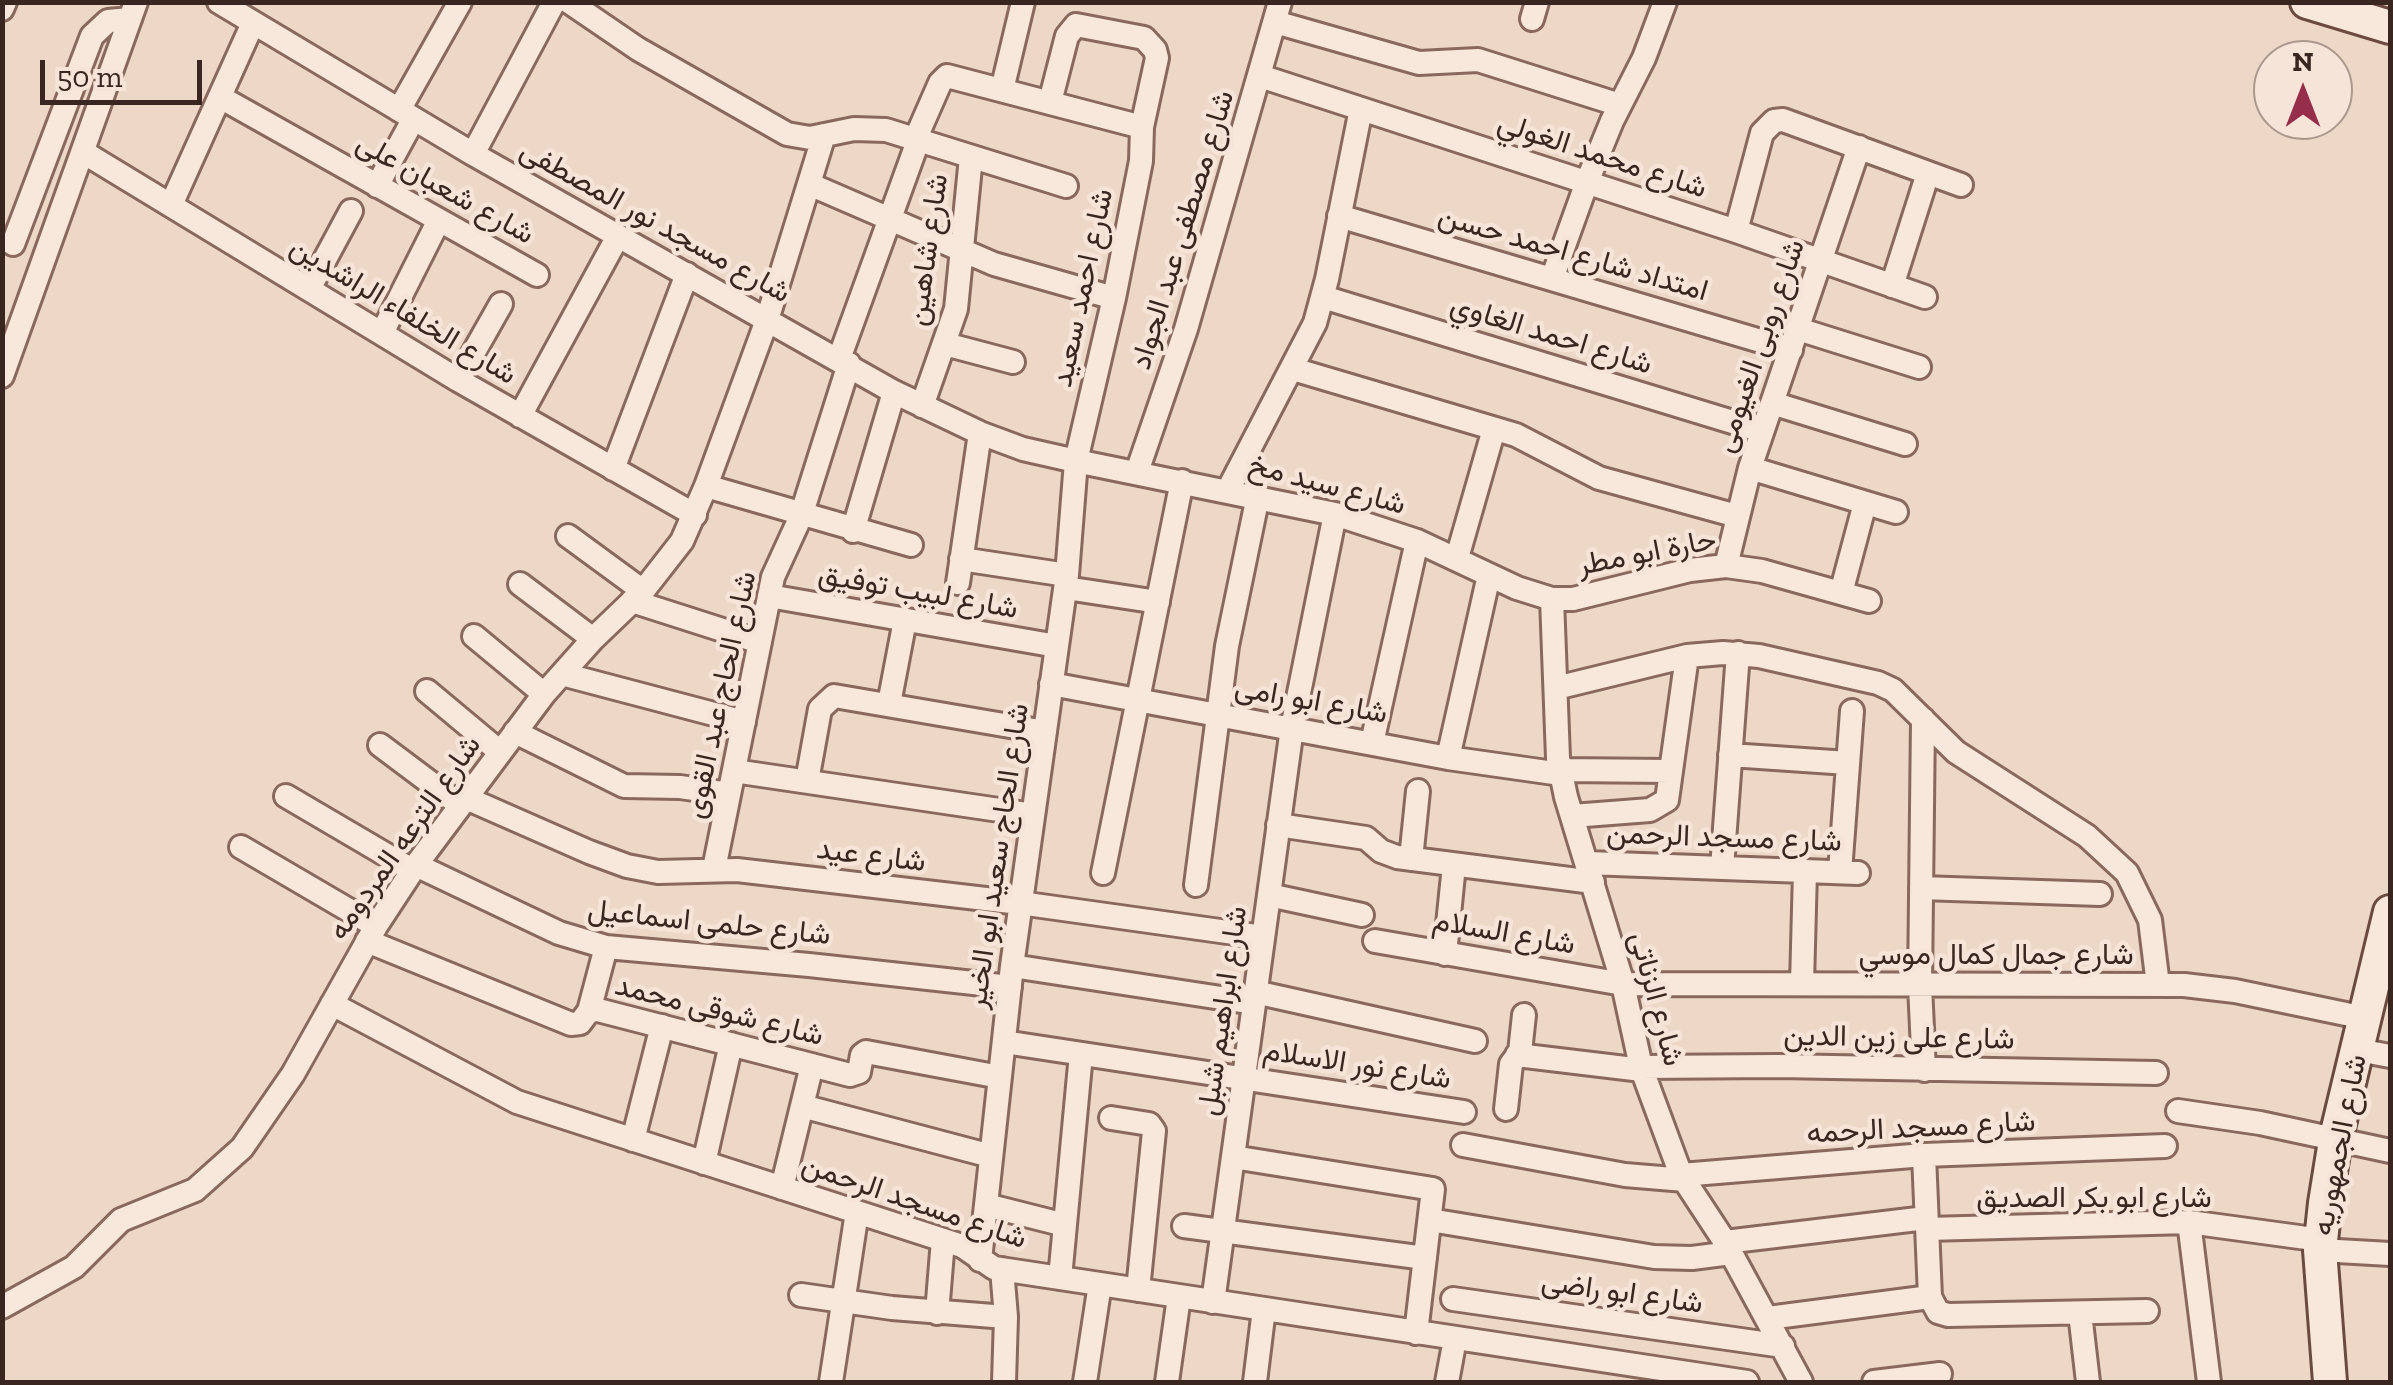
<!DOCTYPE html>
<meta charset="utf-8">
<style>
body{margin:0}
#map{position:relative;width:2393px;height:1385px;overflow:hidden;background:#edd8c7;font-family:"Zilla Slab",serif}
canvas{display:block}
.frame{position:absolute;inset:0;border:5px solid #3a2620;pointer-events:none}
.north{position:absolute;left:2253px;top:40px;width:100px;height:100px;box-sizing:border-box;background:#f5e4d7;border:2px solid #aa988e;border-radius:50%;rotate:0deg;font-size:28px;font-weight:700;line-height:40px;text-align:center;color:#3a2620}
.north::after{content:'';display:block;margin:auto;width:35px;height:45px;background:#962e4b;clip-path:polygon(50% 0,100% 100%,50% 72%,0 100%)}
.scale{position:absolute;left:40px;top:60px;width:162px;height:45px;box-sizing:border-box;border:5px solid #3a2620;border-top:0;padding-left:12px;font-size:30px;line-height:35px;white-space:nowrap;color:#3a2620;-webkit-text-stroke:8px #f5e4d7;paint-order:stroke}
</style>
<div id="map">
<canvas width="2393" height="1385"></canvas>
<div class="frame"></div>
<div class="north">N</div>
<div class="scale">50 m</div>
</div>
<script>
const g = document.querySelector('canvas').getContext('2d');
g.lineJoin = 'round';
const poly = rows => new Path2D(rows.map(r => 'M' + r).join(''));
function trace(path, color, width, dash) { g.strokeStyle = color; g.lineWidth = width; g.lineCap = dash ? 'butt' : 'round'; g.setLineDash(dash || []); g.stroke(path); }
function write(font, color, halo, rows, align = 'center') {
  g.font = font + ' "Zilla Slab",Vazirmatn,serif'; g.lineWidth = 9; g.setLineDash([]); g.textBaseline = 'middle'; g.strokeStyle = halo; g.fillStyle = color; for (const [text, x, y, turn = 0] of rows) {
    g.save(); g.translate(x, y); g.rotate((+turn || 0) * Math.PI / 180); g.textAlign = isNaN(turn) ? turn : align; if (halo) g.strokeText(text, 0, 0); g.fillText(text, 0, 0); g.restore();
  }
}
const street = poly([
 [219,2,473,154,894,392,980,433,1023,449,1076,461,1335,514,1417,541,1517,588,1552,599,1573,599,1690,570,1726,566,1762,571,1869,601],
 [569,2,638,49,787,134,810,138,854,129,886,130,1066,186],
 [2,9,5,2],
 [1532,19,1537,2],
 [1275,22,1419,63,1478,60,1620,105],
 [1260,76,1736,231,1925,297],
 [1002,90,1023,2],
 [220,97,537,275],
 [399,110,460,2],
 [915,140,940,83,947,76,1142,127],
 [83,152,458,380,695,515],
 [473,154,554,2],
 [809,184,994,264,1114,298],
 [377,186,413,120],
 [171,205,253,23],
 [1339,216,1791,350],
 [1736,231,1762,133,1774,121,1783,120,1961,185],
 [13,244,92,36,108,21,130,19],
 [1552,279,1587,182,1612,121,1644,58,1665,2],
 [1892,286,1928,173],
 [309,289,351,211],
 [1323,297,1762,431],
 [1798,329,1919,367],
 [382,333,439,220],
 [945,344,1013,362],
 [839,359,918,141],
 [1293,369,1516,435,1599,478,1737,516],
 [2,376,136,2],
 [458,380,501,304],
 [1772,403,1905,444],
 [922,406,956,309,971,157],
 [520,416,618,236],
 [1750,468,1896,512],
 [613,469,687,274],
 [1137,472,1186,329,1280,2],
 [706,486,911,545],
 [1228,490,1315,323,1327,279,1361,109],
 [853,531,894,392],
 [568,536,643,591],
 [1457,558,1494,429],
 [961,559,1067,575],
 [1726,566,1750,468,1859,147],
 [958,583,980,433],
 [520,584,593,639],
 [1066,588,1158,602],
 [1841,593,1865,503],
 [769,596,1057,646],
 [1552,599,1558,758,1566,797,1623,984,1641,1067,1681,1175,1725,1242,1801,1382],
 [632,601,760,642],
 [474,636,544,694],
 [562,674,744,722],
 [1051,684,1448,758,1561,774],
 [1556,688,1687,656,1723,653,1759,656,1878,683,1893,690,1956,752,2087,836,2127,873,2150,920,2158,985],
 [427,691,500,752],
 [889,704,905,620],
 [1923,719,1920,986,1924,1070],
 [515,732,624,786,680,787,729,794],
 [1372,743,1417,541],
 [380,745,460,805],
 [1730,755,1848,763],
 [1448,758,1489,575],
 [1560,770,1671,771],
 [734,771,1033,815],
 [807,781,820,709,834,696,1045,732],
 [286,796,412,870],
 [466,798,589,852,627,866,658,872,737,870,1020,903,1263,937],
 [1572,816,1650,810,1667,800,1687,656],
 [1278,825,1366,838,1381,851,1397,857,1593,882],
 [241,847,376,926],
 [1411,859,1418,791],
 [1588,863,1858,873],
 [416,865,559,933,606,947,809,965,1010,987],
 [1722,868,1738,653],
 [714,869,773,577,801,516,849,364],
 [1840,872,1852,711],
 [1103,873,1182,481],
 [1196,885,1227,646,1258,496],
 [1921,888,2100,894],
 [1269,895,1362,915],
 [367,941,571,1024,580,1023,589,1011,598,1010,850,1075,859,1072,862,1055,866,1052,1000,1077],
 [1375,941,1623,984,2184,985,2235,991,2365,1018],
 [1445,954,1454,865],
 [1012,966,1254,1003],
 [1802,984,1805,871],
 [1255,992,1475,1041],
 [332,1004,517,1102,962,1246,994,1268,1747,1382],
 [589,1011,606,947],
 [1004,1042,1464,1112],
 [2358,1050,2390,1056],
 [1517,1055,1642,1070],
 [1641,1067,1778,1066,2156,1073],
 [802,1106,991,1156],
 [1506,1109,1511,1064,1520,1052,1524,1015],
 [2178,1111,2260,1123,2390,1151],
 [1111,1118,1149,1124,1154,1131,1138,1290],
 [633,1140,662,1026],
 [1463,1145,1625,1175,1685,1180],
 [1924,1155,1930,1297,1938,1312,1948,1315,2147,1311],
 [1233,1157,1433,1189,1416,1333],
 [704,1163,731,1044],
 [1681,1175,1924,1155,2165,1146],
 [782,1188,812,1065],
 [986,1205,1065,1225],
 [1430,1220,1654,1257,1692,1258,1731,1253],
 [2189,1222,2209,1382],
 [1184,1226,1425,1258],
 [1927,1229,2189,1222,2321,1240],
 [1725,1242,1926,1218],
 [2320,1250,2390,1254],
 [980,1260,1012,966,1067,575,1076,461,1114,298,1141,161,1142,127,1157,58,1155,50,1144,38,1076,25,1067,36,1050,102],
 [1002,1269,1006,1317,1004,1382],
 [1060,1278,1081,1054],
 [801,1295,892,1308,1006,1317],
 [1453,1299,1783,1346],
 [1213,1302,1292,728,1335,514],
 [2,1307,74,1267,121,1220,195,1190,242,1148,293,1074,376,926,416,865,544,694,593,639,643,591,682,541,706,486,767,320,824,135],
 [937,1313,943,1240],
 [2080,1313,2088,1382],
 [1768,1318,1930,1297],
 [831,1382,857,1212],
 [1085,1382,1100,1284],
 [1167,1382,1179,1297],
 [1255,1382,1264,1309],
 [1447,1382,1455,1339],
 [1874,1382,1940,1374]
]);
const secondary = poly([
 [2307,2,2390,27],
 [2330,1382,2320,1250,2325,1203,2335,1141,2390,912]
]);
const streetNames = [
 ["شارع محمد الغولي",1602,156,18],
 ["شارع شعبان على",445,189,29],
 ["شارع مسجد نور المصطفى",655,222,29],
 ["شارع مصطفى عبد الجواد",1183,230,-73],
 ["شارع شاهين",928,250,-82],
 ["امتداد شارع احمد حسن",1573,254,16],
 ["شارع احمد سعيد",1083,288,-78],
 ["شارع الخلفاء الراشدين",403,311,31],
 ["شارع احمد الغاوي",1551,335,17],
 ["شارع روبى الغيومى",1760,346,-71],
 ["شارع سيد مخ",1327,485,15],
 ["حارة ابو مطر",1647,553,-11],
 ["شارع لبيب توفيق",918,592,10],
 ["شارع الحاج عبد القوى",721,695,-78],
 ["شارع ابو رامى",1311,701,10],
 ["شارع الترعه المردومه",405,838,-55],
 ["شارع مسجد الرحمن",1724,838,2],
 ["شارع عيد",871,856,7],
 ["شارع الحاج سعيد ابو الخير",998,856,-82],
 ["شارع حلمى اسماعيل",709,923,6],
 ["شارع السلام",1504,933,10],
 ["شارع جمال كمال موسي",1996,955],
 ["شارع الزناتى",1656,999,75],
 ["شارع شوقى محمد",719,1011,14],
 ["شارع ابراهيم شبل",1223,1011,-82],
 ["شارع على زين الدين",1899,1038,1],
 ["شارع نور الاسلام",1357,1065,9],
 ["شارع مسجد الرحمه",1921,1128,-3],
 ["شارع الجمهوريه",2340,1145,-79],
 ["شارع ابو بكر الصديق",2094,1198],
 ["شارع مسجد الرحمن",914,1202,19],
 ["شارع ابو راضى",1622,1293,8]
];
trace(street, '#89685d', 28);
trace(secondary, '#6b4a40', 38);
trace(street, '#f8e7db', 22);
trace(secondary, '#f8e7db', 32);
write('30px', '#3a2620', '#f5e4d7', streetNames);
</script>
